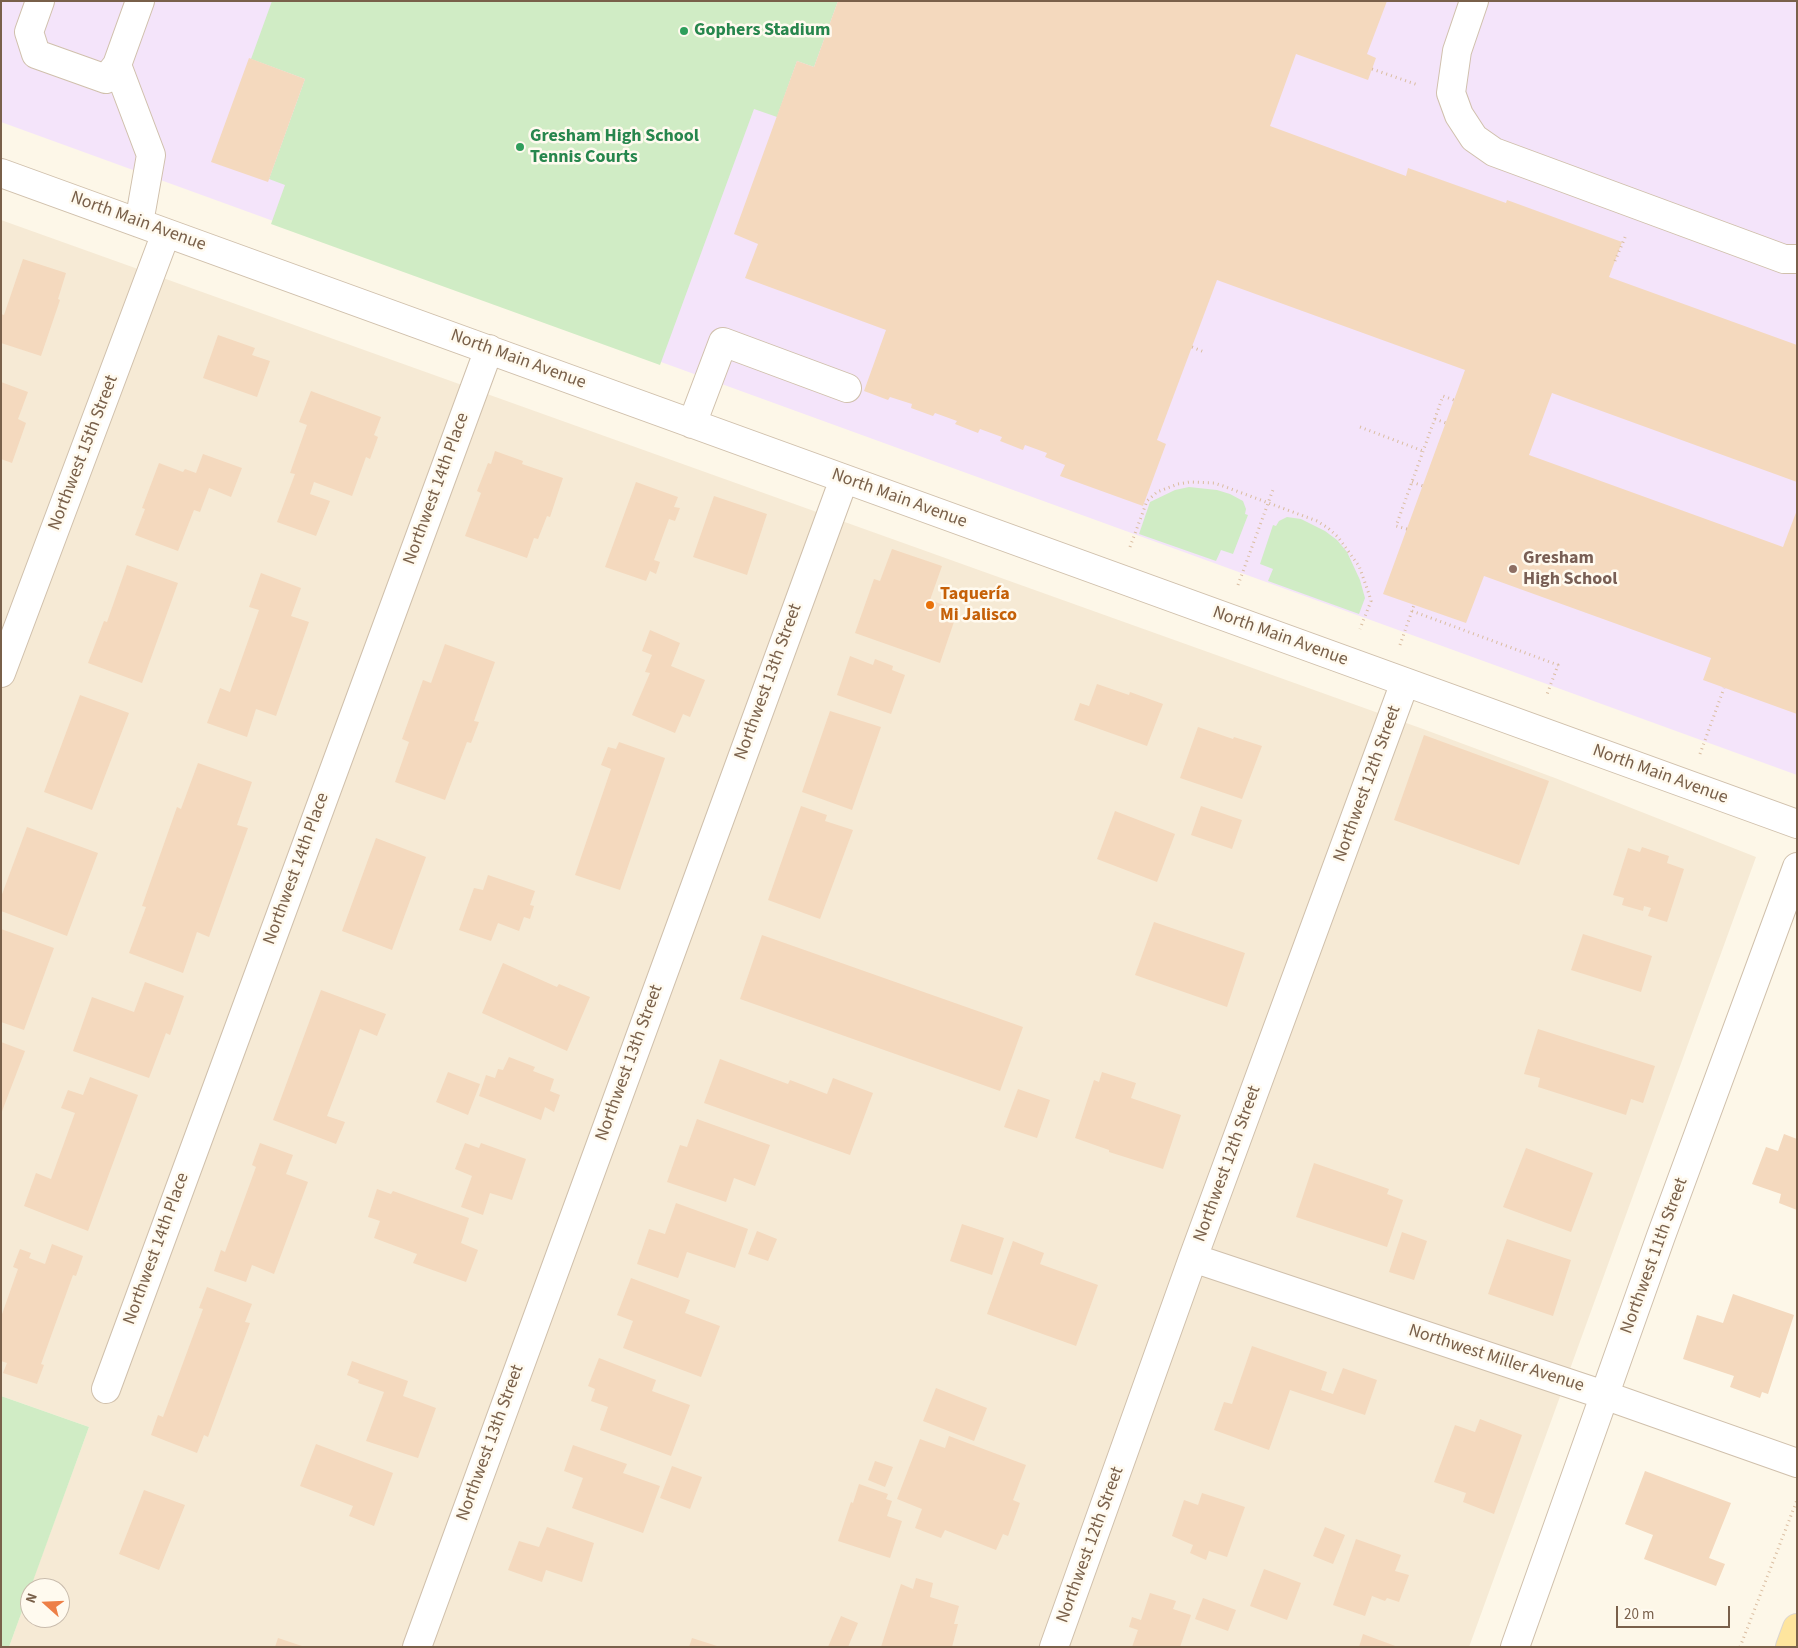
<!DOCTYPE html>
<html>
<head>
<meta charset="utf-8">
<style>
	body { margin:0 }
	#map { position:relative; width:1798px; height:1648px; overflow:hidden; background:#fdf7e8; font-family:"Source Sans 3",sans-serif }
	canvas { display:block }
	.frame { position:absolute; inset:0; border:2px solid #79604a; pointer-events:none }
	.north { position:absolute; left:20px; top:1578px; width:50px; height:50px; box-sizing:border-box; background:#fffaef; border:1px solid #c9bcad; border-radius:50%; rotate:290deg; font-size:14px; font-weight:700; line-height:20px; text-align:center; color:#79604a }
	.north::after { content:''; display:block; margin:auto; width:18px; height:22px; background:#ed7f47; clip-path:polygon(50% 0,100% 100%,50% 72%,0 100%) }
	.scale { position:absolute; left:1616px; top:1606px; width:114px; height:22px; box-sizing:border-box; border:2px solid #79604a; border-top:0; padding-left:6px; font-size:15px; line-height:18px; white-space:nowrap; color:#79604a; -webkit-text-stroke:4px #fffaef; paint-order:stroke }
</style>
</head>
<body>
<div id="map">
<canvas width="1798" height="1648"></canvas>
<div class="frame"></div>
<div class="north">N</div>
<div class="scale">20 m</div>
</div>
<script>
const context = document.querySelector('canvas').getContext('2d');
context.lineJoin = 'round';
function fill(path, color) { context.fillStyle = color; context.fill(path, 'evenodd'); }
const poly = rows => new Path2D(rows.map(r => 'M' + r).join(''));
function stroke(path, color, width, dash) { context.strokeStyle = color; context.lineWidth = width; context.lineCap = dash ? 'butt' : 'round'; context.setLineDash(dash || []); context.stroke(path); }
function drawText(font, color, halo, rows, align = 'center') {
  context.font = font + ' "Source Sans 3",sans-serif'; context.lineWidth = 5; context.setLineDash([]); context.textBaseline = 'middle'; context.strokeStyle = halo; context.fillStyle = color; for (const [text, x, y, turn = 0] of rows) {
    context.save(); context.translate(x, y); context.rotate((+turn || 0) * Math.PI / 180); context.textAlign = isNaN(turn) ? turn : align; if (halo) context.strokeText(text, 0, 0); context.fillText(text, 0, 0); context.restore();
  }
}
const residential = poly([
	[1,220,1423,729,1555,778,1756,857,1469,1647,9,1647,30,1589,30,1618,60,1618,60,1588,30,1588,89,1427,1,1396]
]);
const education = poly([
	[1,1,1797,1,1797,775,1,122]
]);
const green = poly([
	[272,1,838,1,814,67,797,61,777,117,754,109,660,365,271,224,285,185,269,179,305,79,251,59],
	[1189,487,1217,490,1230,494,1243,501,1246,509,1245,514,1248,515,1233,554,1221,550,1216,561,1139,534,1150,502,1175,490],
	[1287,517,1301,519,1325,531,1337,540,1347,552,1360,580,1365,598,1359,614,1268,581,1273,569,1260,564,1273,525,1276,526,1279,521],
	[1,1396,89,1427,9,1647,1,1647]
]);
const building = poly([
	[838,1,1387,1,1367,54,1376,58,1368,80,1296,54,1270,126,1406,176,1408,168,1506,203,1507,200,1622,242,1609,277,1797,345,1797,482,1552,393,1529,455,1783,547,1797,510,1797,714,1703,680,1711,658,1484,576,1466,623,1383,594,1465,370,1217,280,1157,440,1166,444,1143,506,1060,476,1065,465,1045,457,1047,453,1025,445,1023,450,1000,441,1002,437,980,429,978,433,955,424,957,421,935,413,933,416,911,408,912,404,890,397,888,400,864,391,886,330,745,278,758,244,734,234,797,61,814,67],
	[249,58,305,79,268,182,211,162],
	[23,259,66,273,58,299,60,300,41,356,1,343,1,314,4,315],
	[218,335,255,348,252,355,270,361,257,397,203,378],
	[1,382,28,392,18,419,26,423,12,463,1,459],
	[311,391,381,417,374,435,378,437,370,459,366,457,352,496,314,482,310,494,330,501,316,536,277,522,295,474,290,473,307,425,299,422],
	[495,451,523,461,522,464,563,478,550,517,547,516,538,539,534,538,527,558,465,536,481,493,477,491,488,463,491,464],
	[203,454,242,468,231,497,209,488,200,512,194,510,178,551,135,535,145,509,142,508,159,463,183,472,185,469,196,473],
	[636,482,678,497,674,507,680,508,675,521,669,519,654,560,660,562,656,574,650,571,646,581,605,567],
	[714,496,767,514,747,575,693,557],
	[892,549,942,566,930,600,958,610,940,663,855,633,874,579,880,581],
	[127,565,178,583,142,683,88,663,104,621,107,622],
	[261,573,301,588,291,616,309,622,276,716,256,709,247,737,207,723,220,688,230,692,259,610,249,607],
	[650,630,680,643,671,666,705,680,690,717,683,714,675,733,632,715,650,673,645,672,652,655,642,651],
	[445,644,495,662,474,721,479,722,471,743,467,742,445,800,395,782,409,742,402,739,423,680,431,683],
	[850,656,873,665,875,659,893,666,892,670,905,675,891,714,837,695],
	[1097,684,1129,695,1130,692,1163,704,1147,746,1074,720,1080,703,1089,706],
	[80,695,129,713,92,810,44,792],
	[830,711,881,727,852,810,802,792],
	[1198,727,1233,739,1234,737,1262,746,1242,799,1180,778],
	[1424,735,1549,781,1519,865,1394,820],
	[619,742,665,758,620,890,575,875,611,769,601,765,608,747,616,749],
	[198,763,252,782,237,825,248,828,209,937,197,932,183,973,129,953,146,907,142,906,177,807,181,809],
	[801,806,827,815,825,821,853,830,820,919,768,900],
	[1201,806,1242,820,1232,849,1191,835],
	[1115,811,1175,834,1157,882,1097,859],
	[27,827,98,853,67,936,1,911,1,897],
	[376,838,426,857,392,950,342,931],
	[1642,847,1669,856,1667,863,1684,869,1667,922,1648,916,1651,908,1644,906,1643,911,1622,905,1624,898,1613,895,1628,848,1640,852],
	[488,875,535,891,530,905,534,906,530,919,524,917,519,931,498,923,491,941,459,930,474,888,483,890],
	[1154,922,1245,953,1227,1007,1135,975],
	[1,929,54,948,24,1030,1,1022],
	[1583,934,1652,956,1641,992,1571,970],
	[762,935,1023,1027,1000,1091,740,999],
	[503,963,557,987,559,984,590,997,567,1051,482,1013],
	[145,982,184,996,170,1035,166,1033,149,1078,73,1051,92,997,134,1012],
	[321,990,386,1014,377,1036,360,1029,347,1064,327,1116,345,1122,336,1144,273,1120],
	[1538,1029,1655,1066,1643,1103,1631,1099,1626,1115,1538,1087,1540,1078,1524,1074],
	[1,1042,25,1051,1,1114],
	[509,1057,535,1067,533,1071,554,1079,550,1091,560,1095,554,1112,545,1107,541,1120,479,1096,486,1075,495,1078,498,1069,503,1070],
	[720,1059,788,1084,790,1080,827,1094,833,1078,873,1093,850,1155,704,1103],
	[448,1072,480,1084,468,1115,436,1102],
	[1102,1072,1136,1083,1131,1098,1181,1115,1163,1169,1109,1152,1109,1150,1075,1138,1094,1080,1099,1082],
	[90,1077,138,1095,88,1231,24,1206,36,1173,51,1179,75,1113,61,1108,68,1090,83,1095],
	[1018,1089,1050,1100,1037,1138,1004,1127],
	[697,1119,770,1145,755,1186,734,1178,726,1202,667,1182,680,1145,687,1147],
	[1784,1134,1797,1139,1797,1210,1779,1203,1781,1194,1752,1184,1766,1147,1778,1151],
	[260,1143,293,1155,286,1174,308,1182,274,1274,252,1265,246,1282,214,1271,221,1250,225,1252,256,1167,252,1165],
	[465,1143,479,1148,481,1143,526,1159,512,1200,490,1193,483,1215,461,1207,472,1176,455,1169],
	[1526,1148,1593,1173,1571,1232,1503,1207],
	[1314,1163,1389,1189,1387,1194,1403,1200,1387,1247,1296,1217],
	[377,1189,391,1194,393,1191,469,1218,461,1243,478,1250,466,1282,413,1263,417,1254,374,1238,380,1221,368,1217],
	[676,1203,748,1229,735,1268,687,1252,678,1278,637,1264,649,1229,665,1234],
	[962,1224,1004,1238,992,1275,950,1261],
	[757,1231,777,1239,768,1261,748,1254],
	[1402,1232,1427,1241,1414,1280,1389,1272],
	[1507,1239,1571,1260,1553,1316,1488,1294],
	[1013,1241,1044,1253,1040,1264,1098,1285,1076,1346,987,1314],
	[52,1244,83,1256,76,1276,73,1275,41,1364,44,1365,37,1384,3,1373,7,1363,1,1361,1,1317,18,1269,13,1267,20,1249,31,1253,29,1258,45,1264],
	[631,1278,690,1300,685,1313,720,1326,701,1377,623,1348,633,1321,617,1315],
	[207,1287,252,1304,245,1322,250,1323,208,1437,204,1435,197,1453,151,1435,158,1415,163,1417,203,1309,199,1308],
	[1733,1294,1794,1315,1768,1394,1762,1392,1760,1398,1730,1387,1734,1376,1683,1359,1697,1315,1723,1323],
	[1252,1346,1327,1372,1321,1390,1333,1394,1343,1368,1377,1380,1365,1415,1290,1390,1269,1450,1214,1430,1224,1402,1232,1404],
	[599,1358,656,1380,652,1391,690,1405,671,1456,600,1430,608,1407,591,1401,595,1389,588,1386],
	[352,1361,408,1381,403,1396,436,1408,418,1458,366,1441,384,1392,358,1383,359,1380,347,1375],
	[936,1388,987,1408,974,1441,923,1421],
	[1480,1419,1522,1435,1494,1514,1463,1502,1466,1493,1434,1482,1455,1425,1475,1432],
	[949,1436,1026,1465,1013,1500,1020,1503,1008,1536,1003,1534,996,1550,945,1530,941,1538,915,1528,922,1509,897,1499,920,1439,945,1448],
	[316,1444,393,1473,374,1526,349,1516,353,1506,300,1486],
	[573,1445,627,1464,623,1473,660,1486,643,1533,572,1508,583,1478,564,1471],
	[875,1461,893,1467,885,1487,868,1480],
	[672,1466,702,1477,690,1509,660,1498],
	[1645,1471,1731,1503,1709,1558,1725,1564,1716,1586,1644,1559,1653,1535,1625,1524],
	[859,1484,888,1494,886,1499,892,1501,887,1516,902,1521,890,1558,838,1541,851,1502,853,1503],
	[144,1490,185,1505,159,1570,119,1554],
	[1202,1493,1245,1507,1227,1557,1209,1551,1206,1560,1190,1553,1193,1545,1172,1536,1184,1500,1198,1505],
	[547,1527,594,1543,582,1582,546,1570,542,1582,508,1570,519,1541,539,1547],
	[1325,1527,1345,1535,1333,1564,1313,1556],
	[1356,1539,1401,1555,1395,1571,1409,1575,1399,1602,1387,1598,1385,1601,1372,1596,1365,1616,1333,1605],
	[1264,1569,1301,1583,1287,1620,1250,1606],
	[916,1578,933,1583,930,1597,959,1606,954,1624,958,1624,952,1647,881,1647,901,1584,913,1589],
	[1150,1593,1176,1601,1173,1609,1191,1615,1180,1647,1132,1647,1138,1630,1129,1627,1132,1617,1141,1620],
	[1203,1598,1236,1610,1228,1631,1195,1619],
	[841,1616,858,1623,848,1647,828,1647],
	[1363,1634,1398,1647,1359,1647],
	[278,1638,302,1646,302,1647,275,1647],
	[692,1638,717,1646,717,1647,689,1647]
]);
const path = poly([
	[1372,69,1418,85],
	[1615,261,1626,235],
	[1192,347,1204,352],
	[1435,419,1446,423],
	[1360,427,1423,451],
	[1412,482,1423,486],
	[1407,529,1396,526,1443,396,1454,400],
	[1130,547,1147,501,1157,492,1178,484,1190,482,1214,483,1223,486,1317,521,1328,528,1338,537,1359,566,1369,594,1371,601,1360,629],
	[1238,585,1274,487],
	[1412,611,1558,665,1546,697],
	[1400,645,1414,605],
	[1700,754,1724,688],
	[1740,1647,1797,1500]
]);
const minor = poly([
	[40,1,29,32,36,54,106,79,117,65,140,1],
	[1474,1,1457,51,1451,93,1459,115,1474,138,1494,152,1784,259,1797,259],
	[117,65,151,155,139,223],
	[1,173,1797,824],
	[692,424,723,342,847,388],
	[1,673,166,233],
	[1193,1258,1604,1395,1797,1463],
	[106,1389,489,349],
	[417,1647,844,479],
	[1054,1647,1193,1258,1405,682],
	[1515,1647,1661,1236,1797,867]
]);
const major = poly([
	[1790,1647,1797,1628]
]);
const markers = [
	[684,31,5,"#2e9e5b"],
	[520,147,5,"#2e9e5b"],
	[1513,569,5,"#8d6e63"],
	[930,605,5,"#e8710a"]
];
const leisureNames = [
	["Gophers Stadium",694,31],
	["Gresham High School",530,137],
	["Tennis Courts",530,158]
];
const streetNames = [
	["North Main Avenue",138,222,20],
	["North Main Avenue",518,360,20],
	["Northwest 15th Street",84,453,-69],
	["Northwest 14th Place",437,489,-70],
	["North Main Avenue",899,499,20],
	["North Main Avenue",1280,637,20],
	["Northwest 13th Street",769,682,-70],
	["North Main Avenue",1660,775,20],
	["Northwest 12th Street",1368,784,-70],
	["Northwest 14th Place",297,869,-70],
	["Northwest 13th Street",630,1063,-70],
	["Northwest 12th Street",1228,1164,-70],
	["Northwest 14th Place",157,1249,-70],
	["Northwest 11th Street",1655,1256,-70],
	["Northwest Miller Avenue",1496,1359,18],
	["Northwest 13th Street",491,1443,-70],
	["Northwest 12th Street",1091,1545,-70]
];
const educationNames = [
	["Gresham",1523,559],
	["High School",1523,580]
];
const foodNames = [
	["Taquería",940,595],
	["Mi Jalisco",940,616]
];
fill(residential, '#f6ead5');
fill(education, '#f4e4fa');
fill(green, '#d0ecc5');
fill(building, '#f4d9be');
stroke(minor, '#d0c0ac', 30);
stroke(major, '#dcd6d0', 30);
stroke(path, '#dabda0', 3, [1, 4]);
stroke(minor, '#fff', 28);
stroke(major, '#fee59e', 28);
for (const [x, y, r, color] of markers) { const dot = new Path2D(); dot.arc(x, y, r, 0, 2 * Math.PI); context.fillStyle = color; context.fill(dot); stroke(dot, '#fffaef', 2); }
drawText('bold 18px', '#27864d', '#fffaef', leisureNames, 'left');
drawText('18px', '#79604a', '#fffaef', streetNames);
drawText('bold 18px', '#785e54', '#fffaef', educationNames, 'left');
drawText('bold 18px', '#c56008', '#fffaef', foodNames, 'left');
</script>
</body>
</html>
